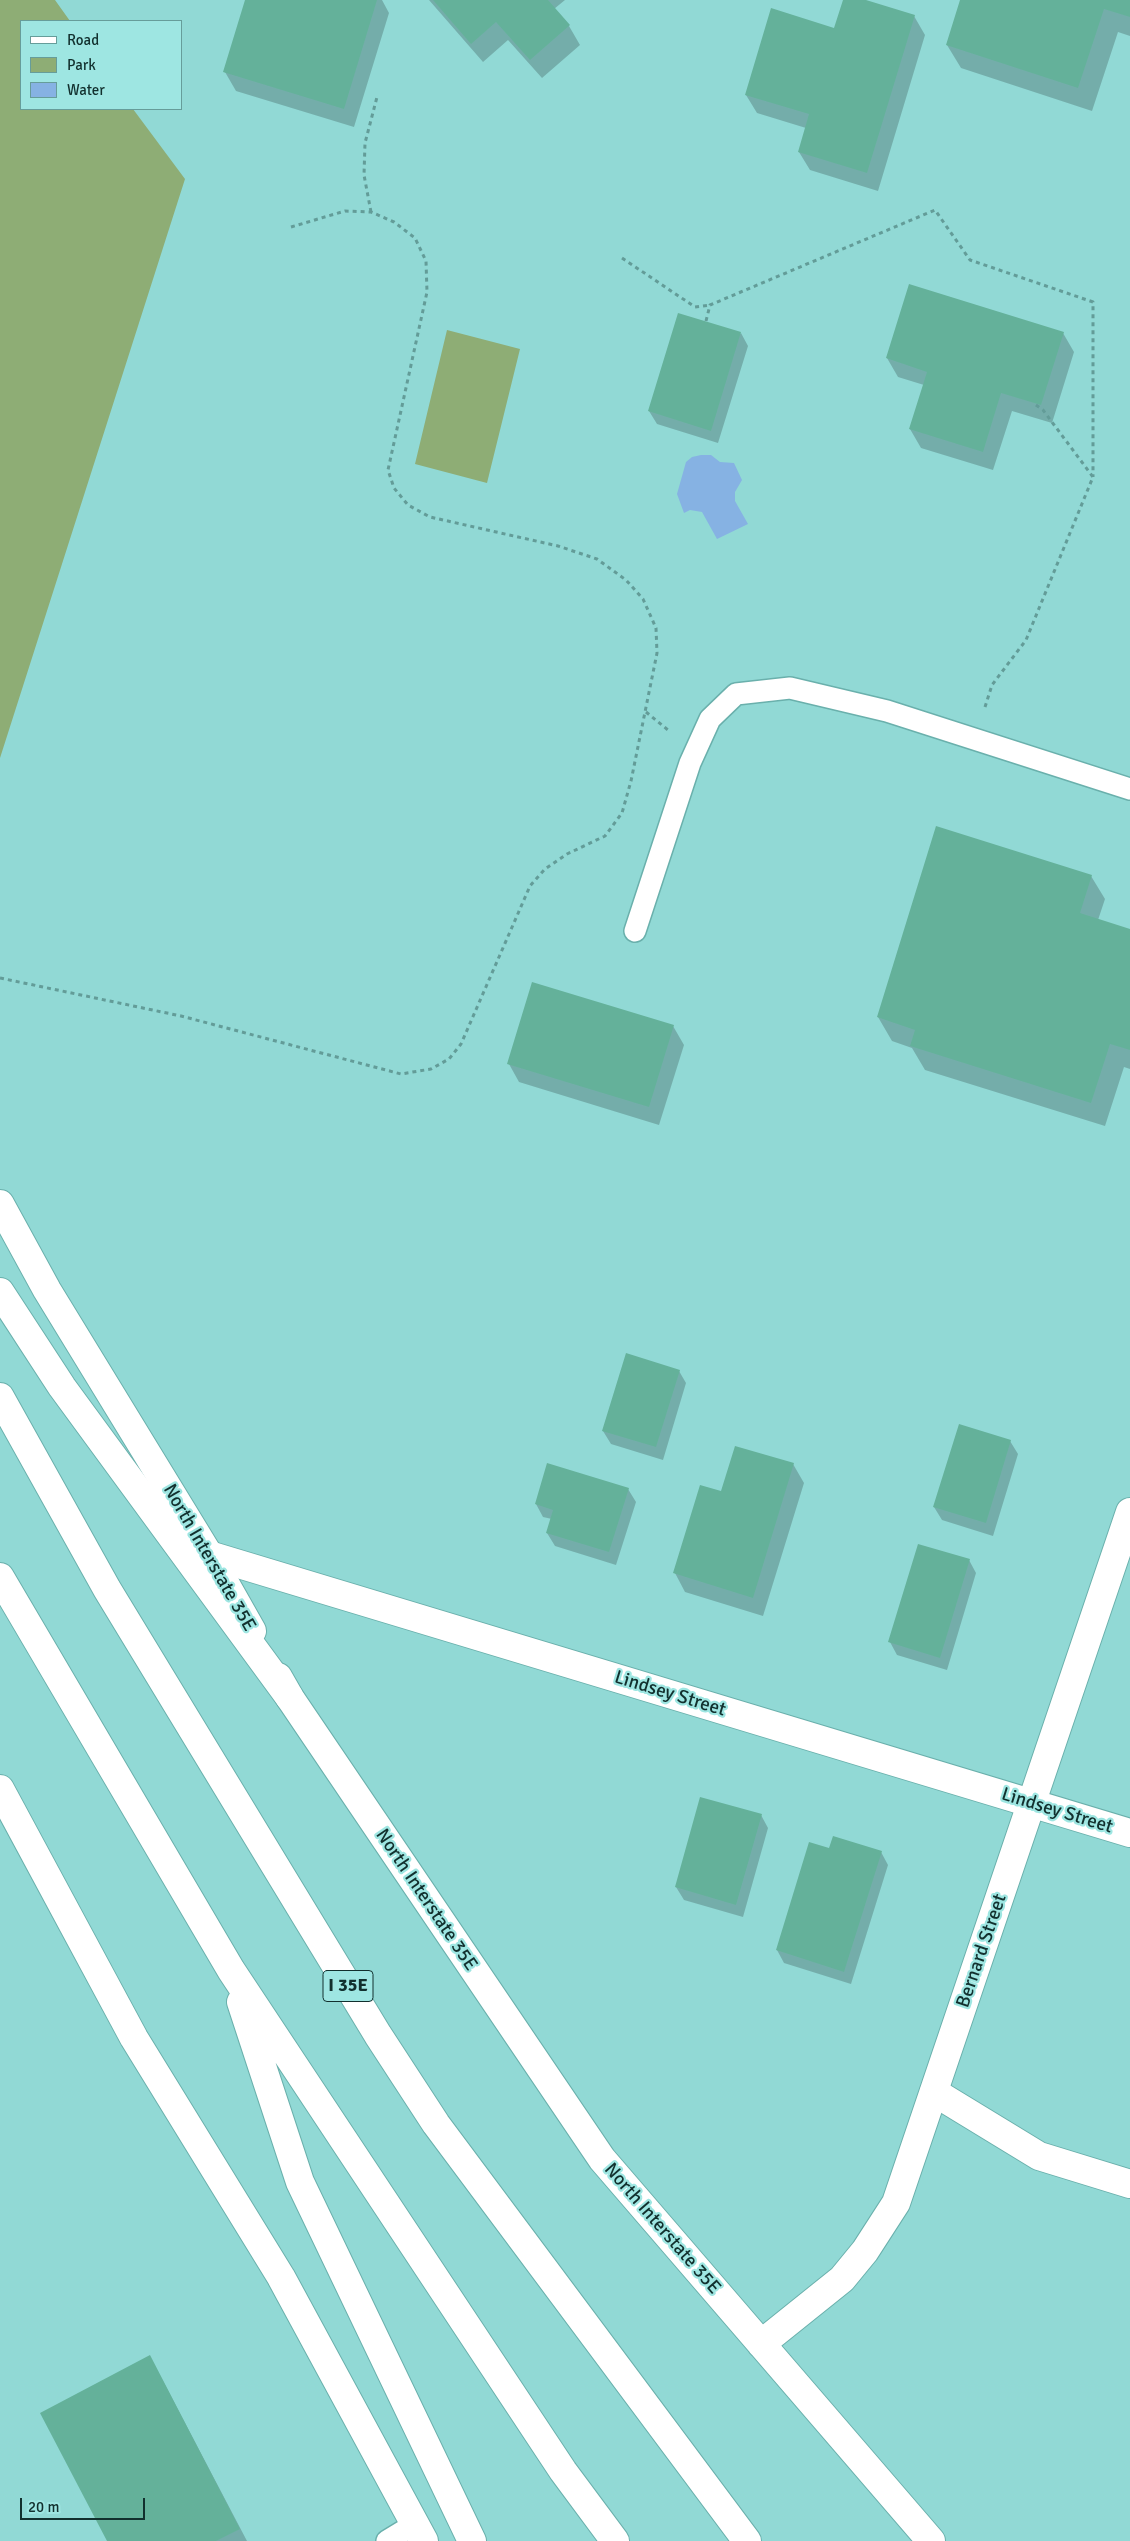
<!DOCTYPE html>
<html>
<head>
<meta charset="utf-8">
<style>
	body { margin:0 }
	#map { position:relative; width:1130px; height:2541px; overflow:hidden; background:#91d9d5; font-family:Signika,sans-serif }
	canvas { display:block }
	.legend { position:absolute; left:20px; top:20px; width:162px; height:90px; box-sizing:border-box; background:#9ee6e2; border:1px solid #669d9a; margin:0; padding:6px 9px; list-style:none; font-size:15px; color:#12302e }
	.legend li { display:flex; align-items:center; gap:10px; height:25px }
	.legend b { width:25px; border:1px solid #669d9a }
	.scale { position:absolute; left:20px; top:2498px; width:125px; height:22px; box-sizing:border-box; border:2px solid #12302e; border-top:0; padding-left:6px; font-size:15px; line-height:18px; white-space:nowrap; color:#12302e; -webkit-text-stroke:4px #9ee6e2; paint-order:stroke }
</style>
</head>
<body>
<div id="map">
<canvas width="1130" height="2541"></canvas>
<ul class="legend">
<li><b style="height:6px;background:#fff"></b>Road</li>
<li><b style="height:14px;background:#8ead75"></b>Park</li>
<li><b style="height:14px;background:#86b2e3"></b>Water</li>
</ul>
<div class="scale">20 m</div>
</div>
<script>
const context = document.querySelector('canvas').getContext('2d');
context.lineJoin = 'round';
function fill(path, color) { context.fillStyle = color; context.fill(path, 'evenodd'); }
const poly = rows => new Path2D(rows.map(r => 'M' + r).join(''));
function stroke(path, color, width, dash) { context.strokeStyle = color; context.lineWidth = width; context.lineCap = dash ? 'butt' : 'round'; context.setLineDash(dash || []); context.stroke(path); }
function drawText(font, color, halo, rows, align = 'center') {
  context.font = font + ' Signika,sans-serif'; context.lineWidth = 4.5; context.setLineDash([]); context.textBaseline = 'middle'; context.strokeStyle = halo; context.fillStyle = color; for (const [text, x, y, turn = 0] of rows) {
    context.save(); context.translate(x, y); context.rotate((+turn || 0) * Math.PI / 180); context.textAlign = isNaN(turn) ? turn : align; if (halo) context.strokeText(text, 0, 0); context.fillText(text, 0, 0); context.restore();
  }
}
const green = poly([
	[0,0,55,0,70,21,21,21,21,109,133,109,185,179,0,758],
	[447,330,520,349,487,483,415,464]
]);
const water = poly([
	[701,455,711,455,720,462,734,463,742,480,735,492,735,501,748,524,717,539,702,512,690,510,684,513,677,494,686,462,692,457]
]);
const shadow = poly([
	[247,0,382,0,389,13,354,127,236,91,225,72],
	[429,0,565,0,554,9,569,26,580,45,542,78,508,40,483,62],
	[844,0,861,0,914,16,925,35,878,191,810,170,799,152,806,128,757,113,746,95,835,29],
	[962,0,1130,0,1130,36,1118,32,1092,111,961,68,947,45],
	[741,333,748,346,718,443,657,424,649,411],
	[1063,333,1074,352,1052,423,1012,411,993,470,921,448,910,429,924,385,898,377,887,358],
	[1091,876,1105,899,1098,920,1130,930,1130,1069,1124,1067,1105,1126,925,1070,912,1048,892,1041,878,1017],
	[673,1026,684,1045,659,1125,519,1082,509,1064],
	[679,1371,686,1383,663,1460,611,1444,603,1431],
	[1010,1441,1018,1454,993,1536,942,1520,934,1507],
	[793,1464,804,1483,763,1616,685,1592,675,1573,722,1493],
	[628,1489,636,1502,616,1565,555,1546,547,1533,552,1519,543,1517,536,1504],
	[969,1560,976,1573,947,1670,897,1655,890,1642],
	[761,1815,768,1828,743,1917,684,1900,676,1887],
	[830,1850,881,1852,888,1865,851,1984,784,1963,777,1950],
	[150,2357,163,2381,247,2541,108,2541]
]);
const building = poly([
	[245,0,377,0,344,109,223,72],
	[433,0,548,0,570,25,530,60,496,22,471,44],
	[843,0,866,0,915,15,867,173,798,152,809,114,745,95,771,8,834,28],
	[960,0,1130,0,1130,17,1104,9,1078,88,946,45],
	[909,284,1064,332,1041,405,1001,393,983,452,909,429,927,372,886,358],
	[678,313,741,332,711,431,648,411],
	[936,826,1092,875,1080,913,1130,929,1130,1050,1110,1044,1091,1103,910,1046,915,1030,877,1017],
	[532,982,674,1025,649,1107,507,1064],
	[626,1353,680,1370,656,1447,602,1431],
	[959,1424,1011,1440,986,1523,933,1507],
	[735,1446,794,1463,753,1598,673,1573,700,1485,721,1491],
	[547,1463,629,1488,609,1552,546,1533,553,1510,535,1504],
	[918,1544,970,1559,940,1658,888,1642],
	[700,1797,762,1814,736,1905,675,1887],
	[833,1836,882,1851,844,1972,776,1950,809,1842,829,1848],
	[150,2355,240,2529,216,2541,107,2541,40,2413]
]);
const path = poly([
	[371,212,364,175,365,143,377,97],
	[622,258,695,307,710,305],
	[706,321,710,305,935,210,970,260,1093,302,1093,477],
	[985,707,992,685,1026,640,1093,477,1043,410,1033,403],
	[646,712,668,730],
	[0,978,181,1016,401,1074,431,1069,449,1059,461,1044,530,886,545,869,567,854,605,836,622,813,631,781,657,653,656,628,643,599,626,580,597,559,558,546,430,517,408,505,394,488,388,470,427,292,426,261,415,238,394,222,371,212,345,211,291,227]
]);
const lane = poly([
	[635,931,690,763,710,719,736,694,790,688,887,711,1130,789],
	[387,2541,415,2524]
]);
const street = poly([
	[209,1555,1130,1833],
	[934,2092,1039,2156,1130,2184]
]);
const secondary = poly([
	[0,1204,47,1290,209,1555,252,1631],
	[278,1677,290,1698,602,2159,931,2541],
	[0,1789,134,2038,281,2277,424,2541],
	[761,2344,842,2279,865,2251,896,2203,1130,1512]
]);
const highway = poly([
	[0,1292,62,1387,290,1698],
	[0,1397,107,1589,378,2035,436,2124,747,2541],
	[0,1577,231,1970,563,2471,615,2541],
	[241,2002,300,2182,472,2541]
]);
const shields = [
	[348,1986,50]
];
const shieldNames = [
	["I 35E",348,1986]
];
const streetNames = [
	["North Interstate 35E",209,1558,60],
	["Lindsey Street",670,1694,17],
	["Lindsey Street",1057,1811,17],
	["North Interstate 35E",426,1900,56],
	["Bernard Street",982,1951,-71],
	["North Interstate 35E",662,2229,49]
];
fill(green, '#8ead75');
fill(water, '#86b2e3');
fill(shadow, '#0003');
fill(building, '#64b19a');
stroke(lane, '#6ab0ac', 24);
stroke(street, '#6ab0ac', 30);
stroke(secondary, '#6ab0ac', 30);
stroke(highway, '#6ab0ac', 30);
stroke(path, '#639c98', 3, [4, 4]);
stroke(lane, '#fff', 21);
stroke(street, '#fff', 28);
stroke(secondary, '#fff', 28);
stroke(highway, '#fff', 28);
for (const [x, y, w] of shields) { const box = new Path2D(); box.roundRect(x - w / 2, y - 15.5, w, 31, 4); context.fillStyle = '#9ee6e2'; context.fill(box); stroke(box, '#12302e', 1); }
drawText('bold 18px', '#12302e', null, shieldNames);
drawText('19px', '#12302e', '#9ee6e2', streetNames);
</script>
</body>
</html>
